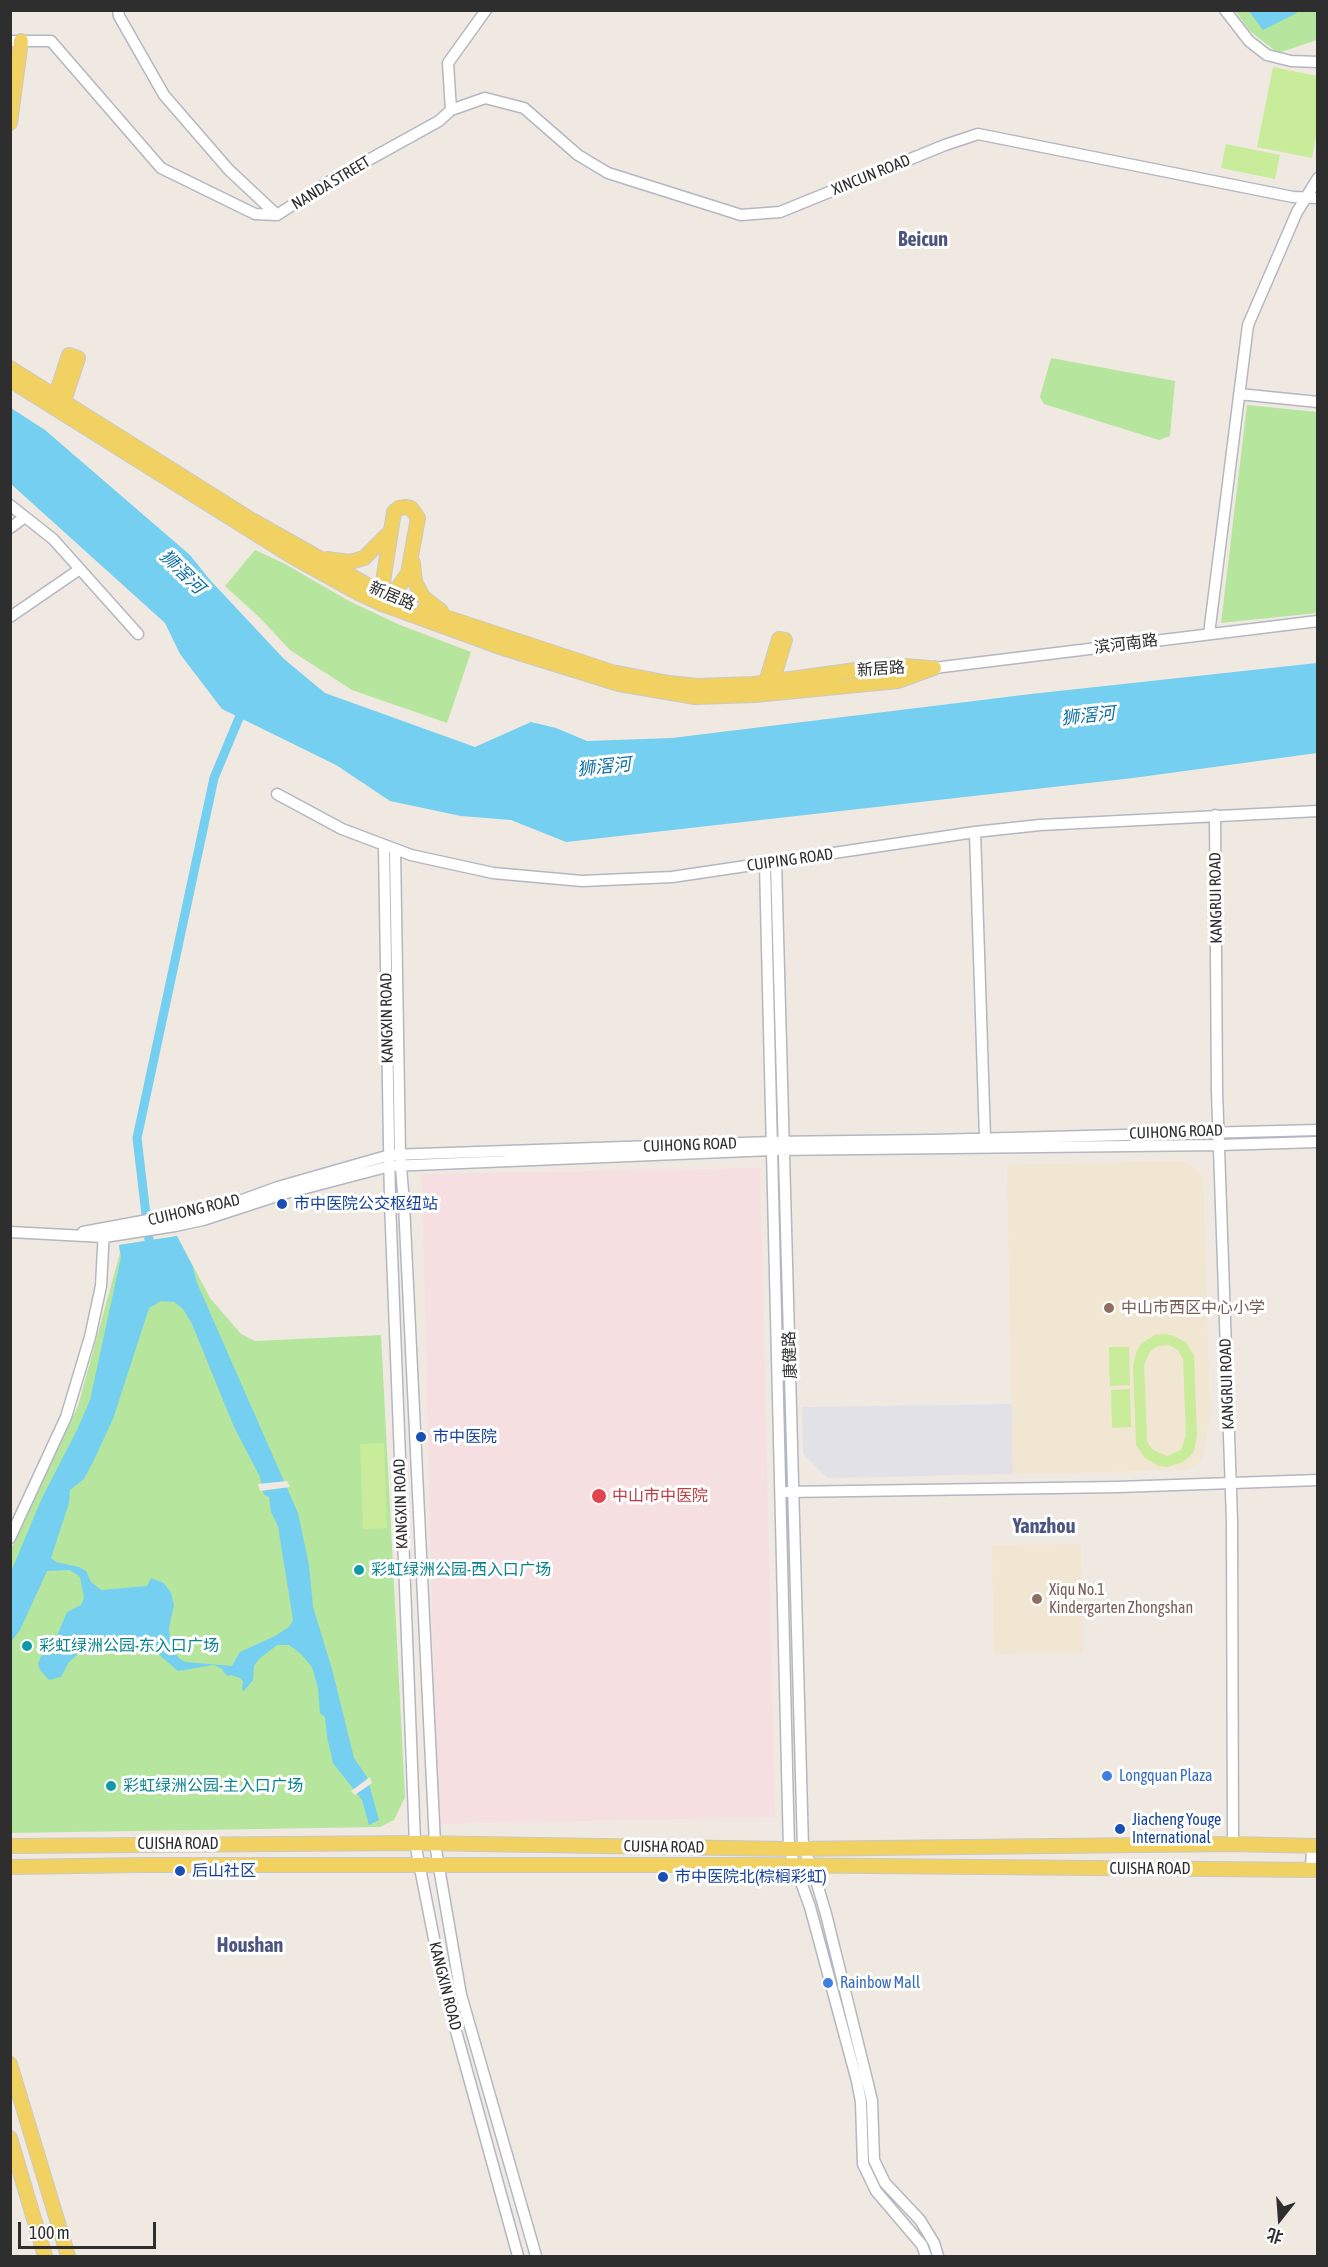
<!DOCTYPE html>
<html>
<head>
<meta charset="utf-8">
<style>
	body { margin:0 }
	#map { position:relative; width:1328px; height:2267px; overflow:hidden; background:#efe9e1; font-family:"Asap Condensed","Noto Sans SC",sans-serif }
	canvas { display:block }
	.frame { position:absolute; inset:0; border:12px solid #2e2e2e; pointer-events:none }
	.north { position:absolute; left:1250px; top:2189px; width:60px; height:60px; -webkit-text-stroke:4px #fff; paint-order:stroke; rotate:197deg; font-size:16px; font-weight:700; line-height:24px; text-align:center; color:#2e2e2e }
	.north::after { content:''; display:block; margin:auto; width:21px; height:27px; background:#2e2e2e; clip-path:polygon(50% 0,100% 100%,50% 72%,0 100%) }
	.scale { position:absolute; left:18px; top:2222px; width:138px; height:27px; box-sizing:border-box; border:3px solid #2e2e2e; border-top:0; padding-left:8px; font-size:18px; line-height:21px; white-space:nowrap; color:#2e2e2e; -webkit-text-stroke:4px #fff; paint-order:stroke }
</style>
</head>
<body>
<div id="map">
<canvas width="1328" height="2267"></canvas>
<div class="frame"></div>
<div class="north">北</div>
<div class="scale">100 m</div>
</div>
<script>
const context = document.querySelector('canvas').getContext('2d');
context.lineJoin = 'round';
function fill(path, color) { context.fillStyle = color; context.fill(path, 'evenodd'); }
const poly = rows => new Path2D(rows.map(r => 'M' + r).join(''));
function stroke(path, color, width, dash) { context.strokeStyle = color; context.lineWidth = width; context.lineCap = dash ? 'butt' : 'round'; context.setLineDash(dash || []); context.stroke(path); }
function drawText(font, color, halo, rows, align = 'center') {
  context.font = font + ' "Asap Condensed","Noto Sans SC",sans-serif'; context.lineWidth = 6; context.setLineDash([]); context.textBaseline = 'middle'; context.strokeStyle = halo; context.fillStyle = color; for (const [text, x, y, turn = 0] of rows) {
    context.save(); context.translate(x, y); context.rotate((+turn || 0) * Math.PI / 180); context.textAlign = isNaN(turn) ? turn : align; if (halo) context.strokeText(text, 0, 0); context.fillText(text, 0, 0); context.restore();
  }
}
const industrial = poly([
	[1012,1404,1013,1474,828,1478,803,1454,802,1407]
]);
const education = poly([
	[1180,1161,1186,1161,1203,1177,1210,1412,1204,1453,1200,1462,1193,1467,1184,1470,1013,1474,1007,1165],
	[1081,1544,1083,1653,994,1654,992,1545]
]);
const medical = poly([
	[760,1168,775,1817,437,1824,422,1174]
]);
const green = poly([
	[1235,11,1317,11,1317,40,1278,53,1250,31],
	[1051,358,1175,381,1170,436,1159,440,1044,404,1040,397],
	[1247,405,1317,412,1317,613,1221,623],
	[255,550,285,564,349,601,400,625,471,652,447,723,352,690,290,650,260,618,225,586],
	[177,1236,210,1298,241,1334,255,1341,381,1335,405,1797,394,1820,380,1827,11,1833,11,1549,78,1406,120,1253,119,1245]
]);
const pitch = poly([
	[1273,67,1317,76,1317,130,1312,158,1257,147],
	[1226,144,1280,155,1275,179,1221,168],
	[1163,1334,1171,1335,1186,1342,1194,1356,1197,1436,1194,1451,1189,1457,1183,1462,1167,1467,1159,1466,1145,1458,1136,1445,1133,1365,1137,1350,1142,1343,1155,1335],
	[1169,1345,1178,1350,1183,1359,1186,1435,1181,1450,1167,1456,1153,1450,1147,1442,1144,1365,1150,1351,1158,1346],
	[1109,1347,1129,1347,1130,1385,1110,1386],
	[1130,1389,1131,1427,1112,1428,1111,1390],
	[384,1443,387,1528,363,1529,360,1444]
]);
const water = poly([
	[1249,11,1299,11,1295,14,1263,30],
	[11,408,45,430,190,555,210,580,284,659,325,693,475,747,531,722,556,728,587,741,672,738,1031,694,1317,663,1317,753,1133,778,566,842,511,820,461,816,390,801,336,765,222,709,180,654,165,623,11,484],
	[177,1236,193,1267,197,1283,298,1513,309,1565,313,1607,332,1669,354,1758,367,1777,379,1820,369,1825,362,1800,333,1763,327,1737,325,1717,320,1713,318,1688,312,1667,300,1653,289,1645,277,1645,259,1659,254,1666,253,1680,244,1691,242,1690,243,1681,240,1678,231,1675,227,1676,222,1669,214,1665,178,1671,156,1652,136,1644,135,1636,132,1636,133,1641,118,1642,118,1645,132,1645,127,1653,120,1651,116,1646,91,1649,77,1655,69,1662,61,1677,49,1680,40,1670,38,1664,41,1656,53,1645,67,1612,81,1605,84,1598,80,1577,70,1570,47,1571,20,1630,11,1642,10,1574,42,1498,77,1430,90,1400,121,1257,119,1245],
	[161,1301,174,1302,183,1309,192,1324,234,1427,260,1477,264,1495,269,1497,271,1512,278,1526,293,1620,289,1627,275,1636,240,1652,232,1666,185,1662,179,1658,174,1651,170,1640,169,1628,174,1605,171,1593,164,1583,151,1578,147,1586,101,1590,91,1582,86,1571,79,1567,56,1562,51,1558,69,1503,70,1490,84,1479,93,1462,113,1419,149,1308]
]);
const pier = poly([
	[287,1481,290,1487,260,1491,258,1484],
	[370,1777,372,1783,355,1795,351,1791]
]);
const canal = poly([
	[149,1240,137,1138,214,778,244,706]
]);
const minor = poly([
	[118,10,119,16,164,95,229,170,277,215],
	[1225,10,1249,41,1267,55,1291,61,1318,62],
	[10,41,51,41,161,168,255,214,277,215,325,184,439,121,451,110,448,63,486,10],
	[451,110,485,98,524,108,578,155,608,173,741,215,780,212,945,145,978,134,1293,197,1318,198],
	[1239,394,1318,402],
	[10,505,53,539,138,634],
	[10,528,25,517],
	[10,617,80,569],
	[1209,634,1248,325,1297,212,1318,178],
	[934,668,1318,621],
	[277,794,342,829,411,855,493,873,582,881,672,877,975,832,1040,825,1318,811],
	[1215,815,1217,1091,1232,1521,1233,1844],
	[975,832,985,1138],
	[384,846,390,1202,415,1843,443,1984,518,2256],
	[395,850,400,1155,404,1204,435,1844,461,1995,536,2256],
	[776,862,803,1848,812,1867,826,1914,868,2084,872,2101,874,2160,885,2183,920,2220,934,2243,938,2256],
	[765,864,789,1849,810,1907,857,2081,861,2102,863,2164,876,2191,922,2245,926,2256],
	[242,1200,278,1187,390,1155,772,1142,932,1140,1318,1130],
	[10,1232,104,1237,175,1226,203,1220,283,1194,390,1166,772,1150,1219,1145,1318,1142],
	[83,1232,224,1206],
	[787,1492,1118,1487,1318,1480],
	[10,1538,66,1417,90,1337,101,1286,104,1230],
	[1311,1870,1312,1846]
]);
const major = poly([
	[10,123,21,41],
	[10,368,250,519,392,599],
	[10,380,293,557,358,593,382,604,500,647,619,684,695,697,755,695,898,681,934,668],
	[53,404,69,355,78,358,61,410],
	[406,507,411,508,418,518,408,573,391,598,382,604,384,575,394,512,399,508,406,507],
	[327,559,350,562,364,558,390,532],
	[413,563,415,582,423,597,441,611],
	[424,610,612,672,669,683,698,686,754,684,892,665,929,668],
	[764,689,779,639,785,640,770,689],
	[10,1846,415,1843,789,1849,1233,1844,1318,1846],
	[10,1867,144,1865,756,1865,1318,1870],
	[10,2064,68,2256],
	[10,2138,45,2256]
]);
const markers = [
	[282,1204,6,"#1a4fb4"],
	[1109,1308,6,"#8d6e63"],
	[421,1437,6,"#1a4fb4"],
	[599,1496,8,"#e0444e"],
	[359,1570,6,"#0f9aa8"],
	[1037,1599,6,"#8d6e63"],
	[27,1646,6,"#0f9aa8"],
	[1107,1776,6,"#3f7fe0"],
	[111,1786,6,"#0f9aa8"],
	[1120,1829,6,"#1a4fb4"],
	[180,1871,6,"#1a4fb4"],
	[663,1877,6,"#1a4fb4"],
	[828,1983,6,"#3f7fe0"]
];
const streetNames = [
	["XINCUN ROAD",871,175,-22],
	["NANDA STREET",331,183,-31],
	["新居路",392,596,23],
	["滨河南路",1126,644,-7],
	["新居路",881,669,-4],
	["CUIPING ROAD",790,860,-8],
	["KANGRUI ROAD",1216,898,-91],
	["KANGXIN ROAD",387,1018,-91],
	["CUIHONG ROAD",1176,1132,-2],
	["CUIHONG ROAD",690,1145,-2],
	["CUIHONG ROAD",194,1210,-13],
	["康健路",790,1355,-92],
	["KANGRUI ROAD",1227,1384,-92],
	["KANGXIN ROAD",401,1504,-92],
	["CUISHA ROAD",178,1844],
	["CUISHA ROAD",664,1847,1],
	["CUISHA ROAD",1150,1869],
	["KANGXIN ROAD",445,1986,76]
];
const transitNames = [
	["市中医院公交枢纽站",294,1204],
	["市中医院",433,1437],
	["Jiacheng Youge",1132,1820],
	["International",1132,1838],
	["后山社区",192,1871],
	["市中医院北(棕榈彩虹)",675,1877]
];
const educationNames = [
	["中山市西区中心小学",1121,1308],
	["Xiqu No.1",1049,1590],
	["Kindergarten Zhongshan",1049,1608]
];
const healthNames = [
	["中山市中医院",612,1496]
];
const cultureNames = [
	["彩虹绿洲公园-西入口广场",371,1570],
	["彩虹绿洲公园-东入口广场",39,1646],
	["彩虹绿洲公园-主入口广场",123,1786]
];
const shopNames = [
	["Longquan Plaza",1119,1776],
	["Rainbow Mall",840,1983]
];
const waterNames = [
	["狮滘河",182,572,44],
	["狮滘河",1088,716,-6],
	["狮滘河",604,767,-6]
];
const quarterNames = [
	["Beicun",923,240],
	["Yanzhou",1044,1527],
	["Houshan",250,1946]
];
fill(industrial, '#e3e1e8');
fill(education, '#f0e6d1');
fill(medical, '#f5dfe0');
fill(green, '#b6e59e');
fill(pitch, '#c9ec9a');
fill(water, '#75cff0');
fill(pier, '#efe9e1');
stroke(canal, '#75cff0', 9);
stroke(minor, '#b4b7c1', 13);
stroke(major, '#c9c9c9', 16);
stroke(minor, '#fff', 10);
stroke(major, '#f2d163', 14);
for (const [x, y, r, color] of markers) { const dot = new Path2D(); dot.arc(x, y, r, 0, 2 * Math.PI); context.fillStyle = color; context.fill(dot); stroke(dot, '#fff', 2); }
drawText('16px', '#2e2e2e', '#fff', streetNames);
drawText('16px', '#164399', '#fff', transitNames, 'left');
drawText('16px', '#785e54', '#fff', educationNames, 'left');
drawText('16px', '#be3a42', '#fff', healthNames, 'left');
drawText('16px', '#0d838f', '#fff', cultureNames, 'left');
drawText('16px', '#366cbe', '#fff', shopNames, 'left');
drawText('italic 18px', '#0d6fa3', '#fff', waterNames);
drawText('bold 20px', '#4d5680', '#fff', quarterNames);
</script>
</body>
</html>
